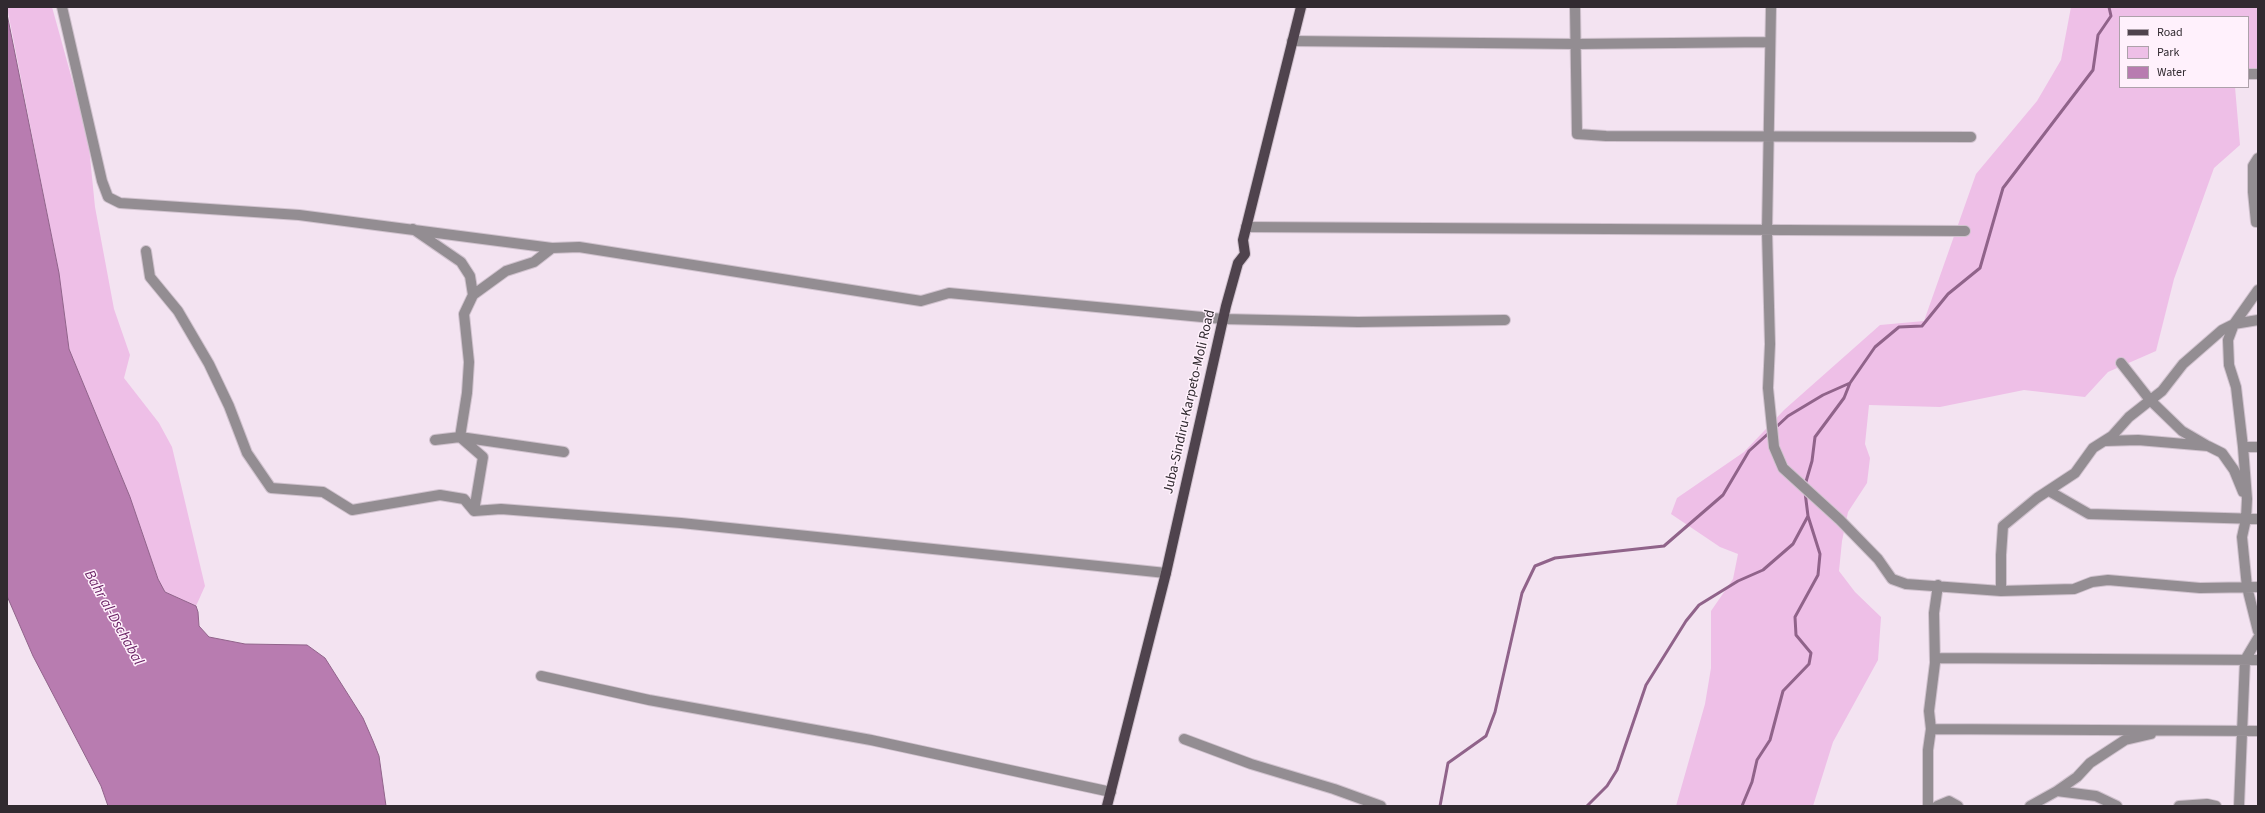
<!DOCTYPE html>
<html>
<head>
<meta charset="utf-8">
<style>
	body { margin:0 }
	#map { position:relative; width:2265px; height:813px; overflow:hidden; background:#f3e3f1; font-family:"Source Sans 3",sans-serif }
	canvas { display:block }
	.frame { position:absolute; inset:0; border:8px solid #312a30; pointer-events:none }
	.legend { position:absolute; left:2119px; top:16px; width:130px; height:72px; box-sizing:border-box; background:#fff1fc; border:1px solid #ada1aa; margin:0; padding:5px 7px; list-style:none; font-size:12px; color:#312a30 }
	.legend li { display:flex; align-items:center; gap:8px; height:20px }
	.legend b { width:20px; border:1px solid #ada1aa }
</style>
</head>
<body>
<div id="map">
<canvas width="2265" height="813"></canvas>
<div class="frame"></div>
<ul class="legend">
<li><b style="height:5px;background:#4f434d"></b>Road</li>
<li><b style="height:11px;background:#eebfe7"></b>Park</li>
<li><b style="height:11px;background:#b87cb0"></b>Water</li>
</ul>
</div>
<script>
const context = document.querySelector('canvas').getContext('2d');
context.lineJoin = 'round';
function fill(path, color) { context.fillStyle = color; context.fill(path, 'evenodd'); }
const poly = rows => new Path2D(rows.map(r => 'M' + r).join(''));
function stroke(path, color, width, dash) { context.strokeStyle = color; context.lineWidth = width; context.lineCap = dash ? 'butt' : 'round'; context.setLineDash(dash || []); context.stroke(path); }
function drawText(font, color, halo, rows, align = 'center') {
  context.font = font + ' "Source Sans 3",sans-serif'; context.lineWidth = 3; context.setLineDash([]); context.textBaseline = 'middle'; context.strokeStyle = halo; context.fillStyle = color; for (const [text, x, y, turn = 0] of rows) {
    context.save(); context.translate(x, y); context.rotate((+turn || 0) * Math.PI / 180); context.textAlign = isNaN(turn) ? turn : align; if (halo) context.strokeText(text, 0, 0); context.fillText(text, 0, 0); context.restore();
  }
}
const green = poly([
	[7,7,52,7,88,137,95,207,114,309,130,355,124,378,159,423,172,447,205,586,196,606,165,592,158,579,130,497,69,349,59,273],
	[2071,7,2258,7,2258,73,2248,72,2248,17,2120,17,2120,87,2235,87,2240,145,2214,168,2174,279,2156,351,2108,372,2085,397,2024,390,1940,407,1869,405,1865,444,1870,458,1867,483,1848,512,1842,541,1839,571,1855,592,1881,617,1878,660,1833,742,1813,806,1676,806,1705,704,1711,668,1711,611,1733,579,1738,554,1720,547,1671,514,1677,498,1744,452,1784,410,1880,325,1924,321,1976,174,2037,101,2061,60]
]);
const water = poly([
	[7,14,59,273,69,349,130,497,158,579,165,592,196,606,198,612,199,626,209,637,245,644,307,645,325,658,363,718,373,741,379,756,386,806,108,806,101,786,33,656,7,596,7,14]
]);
const stream = poly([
	[1774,429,1788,416,1823,395,1850,383,1875,347,1899,327,1922,326,1948,294,1980,268,2003,188,2093,70,2098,35,2111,16,2109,7],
	[1805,485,1812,461,1815,437,1844,398,1850,383],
	[1440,806,1448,763,1486,736,1495,712,1522,593,1535,566,1555,558,1664,546,1723,495,1749,451,1770,432],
	[1587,806,1607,786,1617,770,1646,685,1686,621,1699,605,1738,581,1763,570,1793,544,1808,516],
	[1742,806,1752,782,1757,760,1770,740,1783,691,1809,664,1811,653,1796,635,1795,617,1818,575,1820,554,1808,516,1805,492]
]);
const minor = poly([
	[62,7,102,181,108,197,120,203,299,215,552,248,579,247,921,301,949,293,1223,319,1358,322,1505,320],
	[1575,7,1577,134,1606,136,1971,137],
	[1771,7,1767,231,1770,344,1768,388,1774,447,1783,468,1840,520,1878,559,1892,579,1906,584,2001,591,2074,589,2092,582,2108,580,2200,588,2258,587],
	[1292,41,1576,44,1769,42],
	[2248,74,2258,74],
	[2258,158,2253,166,2253,192,2256,222,2258,222],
	[1246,227,1965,231],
	[413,229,461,262,470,276,473,295,464,314,469,362,467,393,460,437,483,457,474,511],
	[146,251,150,277,178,311,209,364,229,406,247,453,271,488,323,492,352,510,440,495,464,499,474,511,501,509,681,523,1166,573],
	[2258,290,2234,324,2228,340,2229,365,2236,387,2243,447,2247,499,2246,519,2242,537,2247,587,2258,631],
	[473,295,506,271,534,262,552,248],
	[2121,363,2150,400,2182,431,2206,445],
	[435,440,460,437,564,452],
	[2105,441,2138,440,2208,446,2222,453,2234,470,2243,492],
	[2243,447,2258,447],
	[2049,491,2089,514,2258,519],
	[2001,591,2001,555,2003,526,2037,498,2075,473,2093,448,2112,436,2129,417,2162,391,2183,364,2222,330,2234,324,2258,320],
	[1935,658,2258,660],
	[541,676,649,700,871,740,1111,792],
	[1931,729,2258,731],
	[1184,739,1251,764,1334,789,1381,806],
	[2057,791,2077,777,2090,763,2125,740,2151,734],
	[1928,806,1928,750,1931,729,1929,711,1935,663,1934,613,1938,585],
	[1937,806,1949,801,1958,806],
	[2030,806,2057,791,2096,796,2117,806],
	[2179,806,2207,804,2216,806],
	[2239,806,2245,660,2258,638]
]);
const major = poly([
	[1107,806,1166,573,1226,306,1238,263,1245,254,1243,240,1301,7]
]);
const streetNames = [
	["Juba-Sindiru-Karpeto-Moli Road",1190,402,-77]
];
const waterNames = [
	["Bahr al-Dschabal",113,618,61]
];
fill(green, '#eebfe7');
fill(water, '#b87cb0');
stroke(water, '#90638a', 1);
stroke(stream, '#90638a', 3);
stroke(minor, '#d0c2ce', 12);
stroke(major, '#d0c2ce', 12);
stroke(minor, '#938d92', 10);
stroke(major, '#4f434d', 10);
drawText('14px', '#312a30', '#fff1fc', streetNames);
drawText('italic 15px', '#6b2366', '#fff1fc', waterNames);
</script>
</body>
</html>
